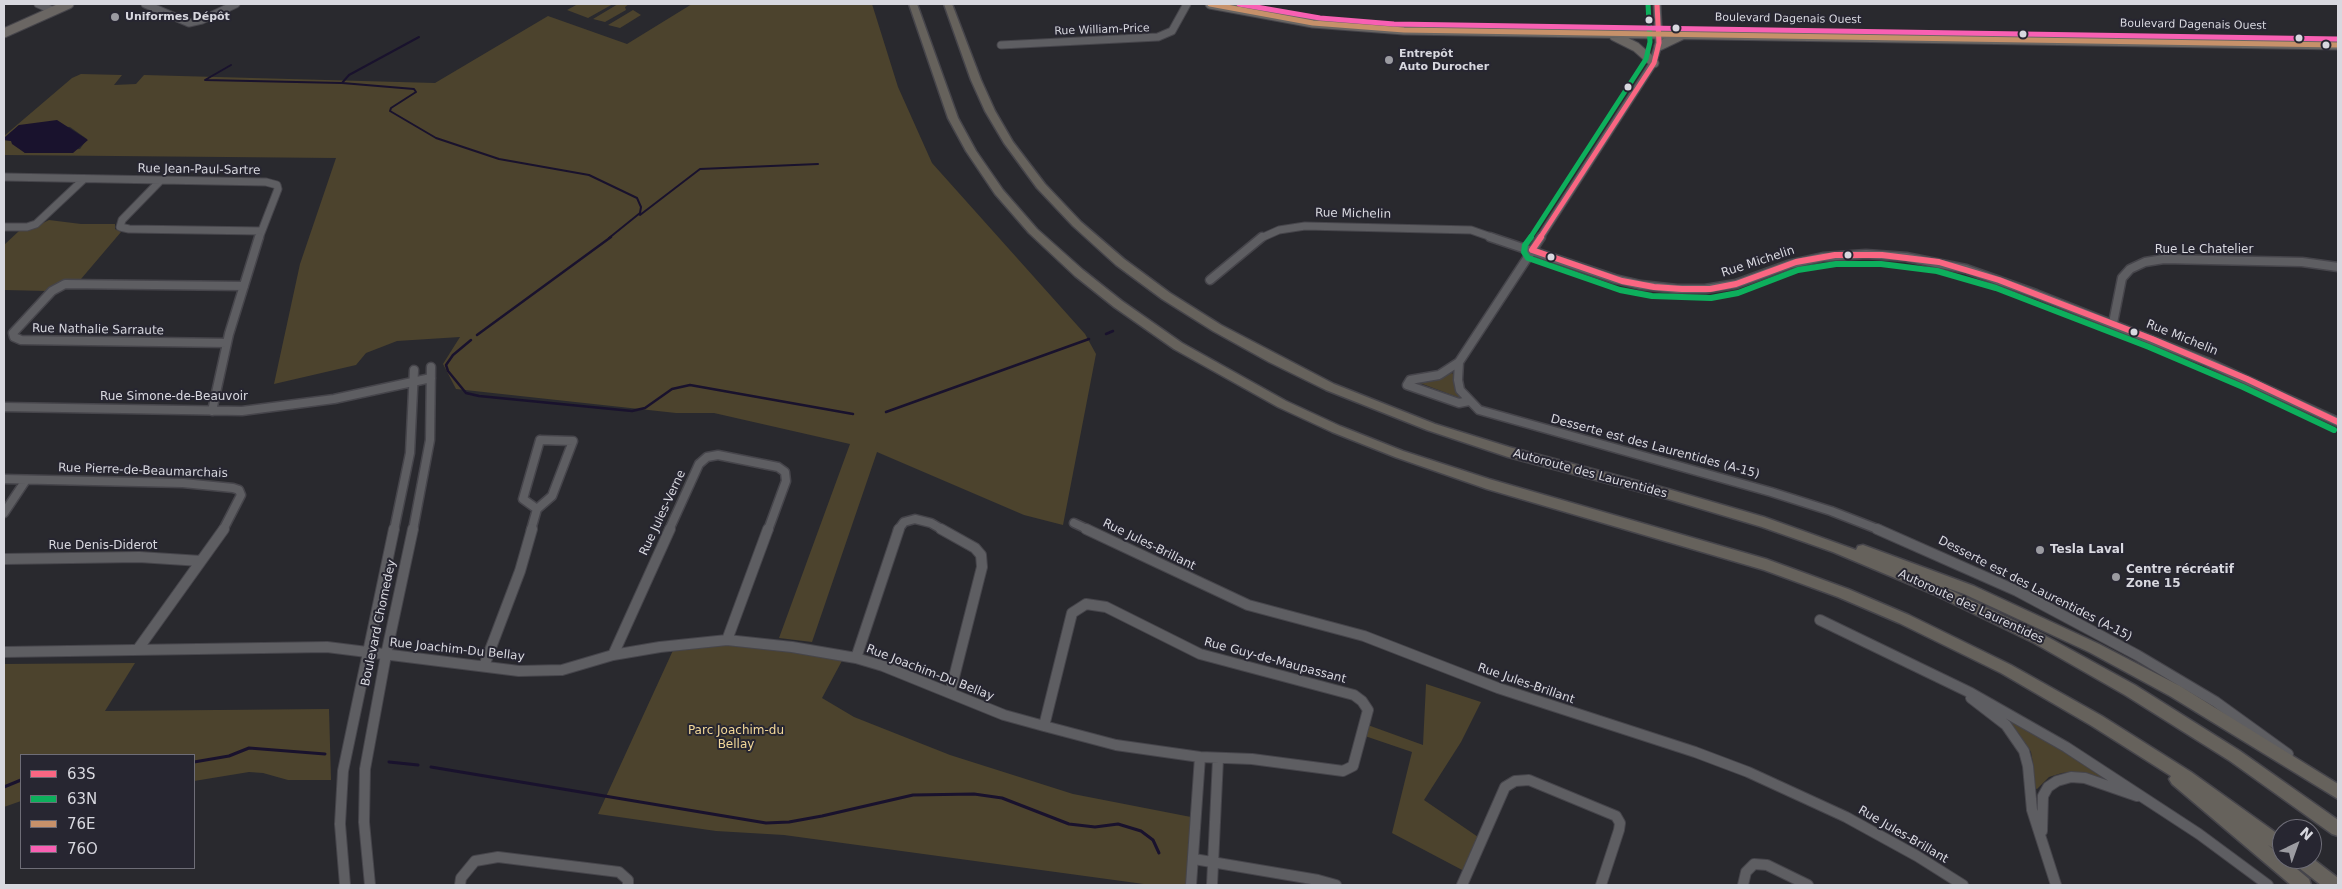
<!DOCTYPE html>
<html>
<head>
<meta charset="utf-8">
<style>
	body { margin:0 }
	#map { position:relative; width:2342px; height:889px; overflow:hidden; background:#29292e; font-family:"DejaVu Sans",sans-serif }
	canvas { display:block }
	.frame { position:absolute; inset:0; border:5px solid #d8d8df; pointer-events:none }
	.legend { position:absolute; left:20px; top:754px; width:175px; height:115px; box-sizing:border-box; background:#272631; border:1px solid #6e6d77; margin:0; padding:6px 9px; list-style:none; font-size:15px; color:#d8d8df }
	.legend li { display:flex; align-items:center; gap:10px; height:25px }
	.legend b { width:25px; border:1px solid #6e6d77 }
	.north { position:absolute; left:2272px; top:819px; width:50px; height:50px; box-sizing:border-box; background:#272631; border:1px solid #6e6d77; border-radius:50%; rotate:42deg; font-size:14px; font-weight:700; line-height:20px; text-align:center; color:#d8d8df }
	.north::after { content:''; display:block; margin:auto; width:18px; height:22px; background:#9b9ba1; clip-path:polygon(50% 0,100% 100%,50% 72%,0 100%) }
</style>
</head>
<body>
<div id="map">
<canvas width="2342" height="889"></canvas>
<div class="frame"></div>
<ul class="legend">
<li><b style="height:6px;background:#fa6682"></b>63S</li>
<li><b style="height:6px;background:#0daf5c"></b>63N</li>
<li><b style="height:6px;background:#c7916a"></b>76E</li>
<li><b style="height:6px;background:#f860b3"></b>76O</li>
</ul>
<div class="north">N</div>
</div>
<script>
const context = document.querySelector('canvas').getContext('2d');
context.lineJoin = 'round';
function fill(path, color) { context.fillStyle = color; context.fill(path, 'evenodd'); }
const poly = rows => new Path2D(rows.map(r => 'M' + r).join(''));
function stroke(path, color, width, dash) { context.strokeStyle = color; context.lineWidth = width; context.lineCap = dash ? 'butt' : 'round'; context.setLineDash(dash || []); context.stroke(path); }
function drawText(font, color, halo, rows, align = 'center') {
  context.font = font + ' "DejaVu Sans",sans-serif'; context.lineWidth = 4; context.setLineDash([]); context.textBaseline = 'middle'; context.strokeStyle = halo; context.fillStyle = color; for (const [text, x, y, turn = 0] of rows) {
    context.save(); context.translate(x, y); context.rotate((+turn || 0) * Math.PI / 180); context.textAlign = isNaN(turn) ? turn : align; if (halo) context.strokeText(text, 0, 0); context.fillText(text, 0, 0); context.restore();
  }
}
const green = poly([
	[578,4,613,4,588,18,567,10],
	[618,4,629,4,625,7,626,10,605,22,593,19],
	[692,4,872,4,898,87,932,163,1085,334,1096,354,1063,525,1024,515,877,452,812,642,779,638,850,444,714,413,676,413,456,389,443,364,460,337,397,341,366,353,356,365,274,384,300,264,336,158,4,155,4,140,12,141,25,153,80,149,87,139,70,127,19,125,4,138,4,136,72,78,81,74,122,75,114,85,136,84,144,75,435,83,548,16,627,44],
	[633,10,641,15,620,28,608,25],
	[49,220,81,224,115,224,115,229,121,232,81,279,67,280,48,291,4,290,4,245,19,231,29,230],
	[1451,373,1455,374,1455,386,1460,398,1417,382,1433,380],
	[727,640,844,657,822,698,854,717,950,755,1073,794,1196,818,1191,885,1151,885,784,835,716,831,598,814,675,646],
	[135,663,105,711,329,709,331,780,288,780,263,773,249,772,194,781,194,755,21,755,21,801,4,807,4,664],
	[1426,684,1481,702,1461,742,1424,800,1481,839,1466,872,1392,833,1412,752,1362,735,1365,724,1423,745],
	[2010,721,2065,752,2108,780,2108,781,2070,772,2062,773,2049,777,2037,789,2034,788,2034,769,2031,752]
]);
const water = poly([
	[57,120,88,140,73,153,25,153,12,144,11,141,4,140,4,138,19,125]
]);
const streamFar2 = poly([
	[231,65,205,80,342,83,414,89,416,92,391,108,390,111,436,138,499,159,589,175,637,198,641,207,640,213,609,238],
	[342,83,349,75,419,37],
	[640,215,700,169,818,164]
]);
const streamFar1 = poly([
	[1106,334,1113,331],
	[477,335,611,237],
	[471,340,453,355,446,365,448,371,466,393,479,396,632,411,645,408,672,389,690,385,853,414],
	[886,412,1089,339]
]);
const stream = poly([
	[194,762,229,756,249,748,325,754],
	[389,762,418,765],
	[431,767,766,823,789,822,822,816,913,795,974,794,1002,798,1069,824,1095,827,1118,824,1141,831,1153,840,1159,853],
	[4,787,21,780]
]);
const minorFar2 = poly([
	[38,4,54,11],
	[145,4,189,23,202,20,236,4],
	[1001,45,1158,37,1172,31,1187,4],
	[4,177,266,182,277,185,278,189,259,238],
	[160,181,122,220,120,227,129,229,261,231],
	[4,227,27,227,36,224,84,179],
	[1261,238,1279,230,1305,226,1471,230,1494,238],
	[1540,238,1652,65,1659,43,1657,4]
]);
const minorFar1 = poly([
	[1490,237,1615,279,1641,285,1677,289,1705,289,1736,284,1791,264,1823,257,1866,254,1906,257,1966,269,2036,294,2207,362,2338,422],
	[1210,280,1262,237],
	[2113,323,2122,278,2130,269,2145,262,2164,259,2302,262,2338,267],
	[227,343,21,340,14,337,13,333,52,291,65,284,244,286],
	[1459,362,1458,380,1460,390,1479,410,1771,492,1831,511,1880,530],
	[1469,401,1459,403,1407,385,1410,380,1439,375,1459,362,1541,237],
	[4,407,242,411,334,399,431,378],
	[212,411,229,334,259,237],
	[540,440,573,441,552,496,537,509,523,499,540,440],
	[4,479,183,483,233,488,239,490,241,495,223,530],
	[4,513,26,480],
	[1074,523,1089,530],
	[394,530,410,453,414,370],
	[413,530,430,440,431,367],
	[531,530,537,509],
	[669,530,699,464,707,457,718,455,778,467,785,472,786,481,768,530],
	[898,530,904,522,915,519,931,523,943,530]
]);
const minor = poly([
	[941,529,975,548,981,555,982,567,950,693],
	[1086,529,1248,605,1364,636,1498,688,1695,752,1748,772,1846,817,1917,856,1963,885],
	[1877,529,2017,591,2137,655,2216,702,2288,754],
	[4,559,139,557,201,561],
	[1086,604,1106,607,1200,654,1354,695,1362,701,1368,710,1353,766,1343,771,1252,759,1200,757,1116,745,1044,726,1072,613,1086,604],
	[1820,620,1971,693,2066,747,2199,834,2268,885],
	[727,640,768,529],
	[138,649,224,529],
	[4,652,327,647,519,671,562,670,613,655,660,647,727,640,792,647,856,658,883,666,1004,715,1044,726],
	[613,655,670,529],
	[856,658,899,529],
	[484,666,520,571,532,529],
	[1971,698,2006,725,2024,751,2028,766,2032,810,2056,885],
	[2042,831,2043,796,2048,787,2057,781,2071,777,2085,778,2137,796],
	[1194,859,1318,880,1336,885],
	[345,885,340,824,343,771,394,529],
	[370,885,364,822,365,769,386,655,413,529],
	[460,885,461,878,475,861,498,857,619,872,628,880,628,885],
	[1191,885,1200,757],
	[1212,885,1218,759],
	[1462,885,1505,787,1515,781,1529,780,1616,816,1620,823,1619,830,1601,885],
	[1743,885,1746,872,1754,864,1767,865,1808,885]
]);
const major = poly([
	[1210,4,1313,23,1404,30,2338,45],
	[4,33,69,4],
	[1614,36,1636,47,1654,63],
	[1659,46,1682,35]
]);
const highway = poly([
	[909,4,917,4,958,118,976,151,1003,190,1037,229,1083,270,1122,301,1182,343,1286,401,1340,426,1403,451,1489,479,1766,559,1848,589,1909,615,2011,665,2102,716,2191,772,2282,837,2282,854,2268,845,2309,879,2311,885,2291,885,2172,784,2169,779,2171,776,2092,726,2001,673,1899,623,1838,597,1764,570,1487,489,1395,457,1332,432,1278,407,1174,349,1114,307,1075,276,1029,233,995,194,966,151,948,118,909,4],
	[944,4,952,4,981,80,995,111,1013,142,1045,184,1081,222,1124,259,1170,293,1221,325,1334,384,1435,424,1509,447,1668,489,1764,517,1856,550,1858,546,1863,545,1974,586,2099,644,2180,686,2338,784,2338,799,2170,696,2089,652,1964,594,1942,586,2044,635,2135,685,2240,751,2338,820,2338,836,2332,834,2230,761,2125,695,2034,643,1933,594,1833,552,1762,527,1668,499,1508,457,1427,430,1326,390,1269,362,1213,331,1162,299,1116,265,1073,226,1037,188,1004,143,985,111,971,80,944,4],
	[2312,858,2338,878,2338,885,2321,885,2294,864,2292,859,2312,858]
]);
const bus1Far1 = poly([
	[1540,238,1654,63,1659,43,1657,4]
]);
const bus1 = poly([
	[1541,237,1532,250,1622,281,1654,287,1682,289,1710,289,1736,284,1796,262,1835,255,1882,255,1939,262,1999,280,2152,339,2247,379,2338,422]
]);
const bus2Far1 = poly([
	[1530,238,1646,59,1650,42,1648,4]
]);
const bus2 = poly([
	[1531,237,1525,245,1524,252,1528,258,1620,290,1652,296,1711,298,1738,293,1798,270,1836,264,1881,264,1937,271,1996,288,2149,347,2243,387,2334,430]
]);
const bus3 = poly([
	[1210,4,1313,23,1404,30,2338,45]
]);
const bus4 = poly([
	[1239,4,1320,18,1394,24,2338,39]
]);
const markers = [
	[115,17,5,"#9b9ba1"],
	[1649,20,4.5,"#d8d8df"],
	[1676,28,4.5,"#d8d8df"],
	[2023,34,4.5,"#d8d8df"],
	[2299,38,4.5,"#d8d8df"],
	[2326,45,4.5,"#d8d8df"],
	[1389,60,5,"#9b9ba1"],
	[1628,87,4.5,"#d8d8df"],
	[1848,255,4.5,"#d8d8df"],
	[1551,257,4.5,"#d8d8df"],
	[2134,332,4.5,"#d8d8df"],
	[2040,550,5,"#9b9ba1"],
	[2116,577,5,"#9b9ba1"]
];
const farPoinames = [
	["Uniformes Dépôt",125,17],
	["Entrepôt",1399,54],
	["Auto Durocher",1399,67]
];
const farStreetnames = [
	["Boulevard Dagenais Ouest",1788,19,1],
	["Boulevard Dagenais Ouest",2193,25,1],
	["Rue William-Price",1102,30,-2]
];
const streetNames = [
	["Rue Jean-Paul-Sartre",199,170,1],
	["Rue Michelin",1353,214,1],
	["Rue Le Chatelier",2204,250],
	["Rue Michelin",1758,262,-18],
	["Rue Nathalie Sarraute",98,330,1],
	["Rue Michelin",2182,338,22],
	["Rue Simone-de-Beauvoir",174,397],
	["Desserte est des Laurentides (A-15)",1655,447,15],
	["Rue Pierre-de-Beaumarchais",143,471,2],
	["Autoroute des Laurentides",1590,474,15],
	["Rue Jules-Verne",663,513,-65],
	["Rue Jules-Brillant",1149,545,26],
	["Rue Denis-Diderot",103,546],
	["Desserte est des Laurentides (A-15)",2035,589,27],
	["Autoroute des Laurentides",1971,607,25],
	["Boulevard Chomedey",379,623,-78],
	["Rue Joachim-Du Bellay",457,650,6],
	["Rue Guy-de-Maupassant",1275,661,15],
	["Rue Joachim-Du Bellay",930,673,21],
	["Rue Jules-Brillant",1526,684,19],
	["Rue Jules-Brillant",1903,835,30]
];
const poiNames = [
	["Tesla Laval",2050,550],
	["Centre récréatif",2126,570],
	["Zone 15",2126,584]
];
const parkNames = [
	["Parc Joachim-du",736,731],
	["Bellay",736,745]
];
fill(green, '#4c432d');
fill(water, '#19122d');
stroke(streamFar2, '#19122d', 2);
stroke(streamFar1, '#19122d', 2.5);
stroke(stream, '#19122d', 3);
stroke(minorFar2, '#46454b', 9);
stroke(minorFar1, '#46454b', 11);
stroke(minor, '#46454b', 12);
stroke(major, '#46454b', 11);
stroke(highway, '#46454b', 3);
stroke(minorFar2, '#5e5e62', 7);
stroke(minorFar1, '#5e5e62', 8);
stroke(minor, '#5e5e62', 10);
stroke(major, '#6a6663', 9);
fill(highway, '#66625c');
stroke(bus1Far1, '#fa6682', 5);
stroke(bus1, '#fa6682', 6);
stroke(bus2Far1, '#0daf5c', 5);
stroke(bus2, '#0daf5c', 6);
stroke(bus3, '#c7916a', 5);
stroke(bus4, '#f860b3', 5);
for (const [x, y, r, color] of markers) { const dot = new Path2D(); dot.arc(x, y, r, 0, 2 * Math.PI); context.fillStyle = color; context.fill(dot); stroke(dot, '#272631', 2); }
drawText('bold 11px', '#d8d8df', '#272631', farPoinames, 'left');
drawText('11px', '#d8d8df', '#272631', farStreetnames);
drawText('12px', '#d8d8df', '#272631', streetNames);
drawText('bold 12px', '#d8d8df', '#272631', poiNames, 'left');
drawText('12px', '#f3d899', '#272631', parkNames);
</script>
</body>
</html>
